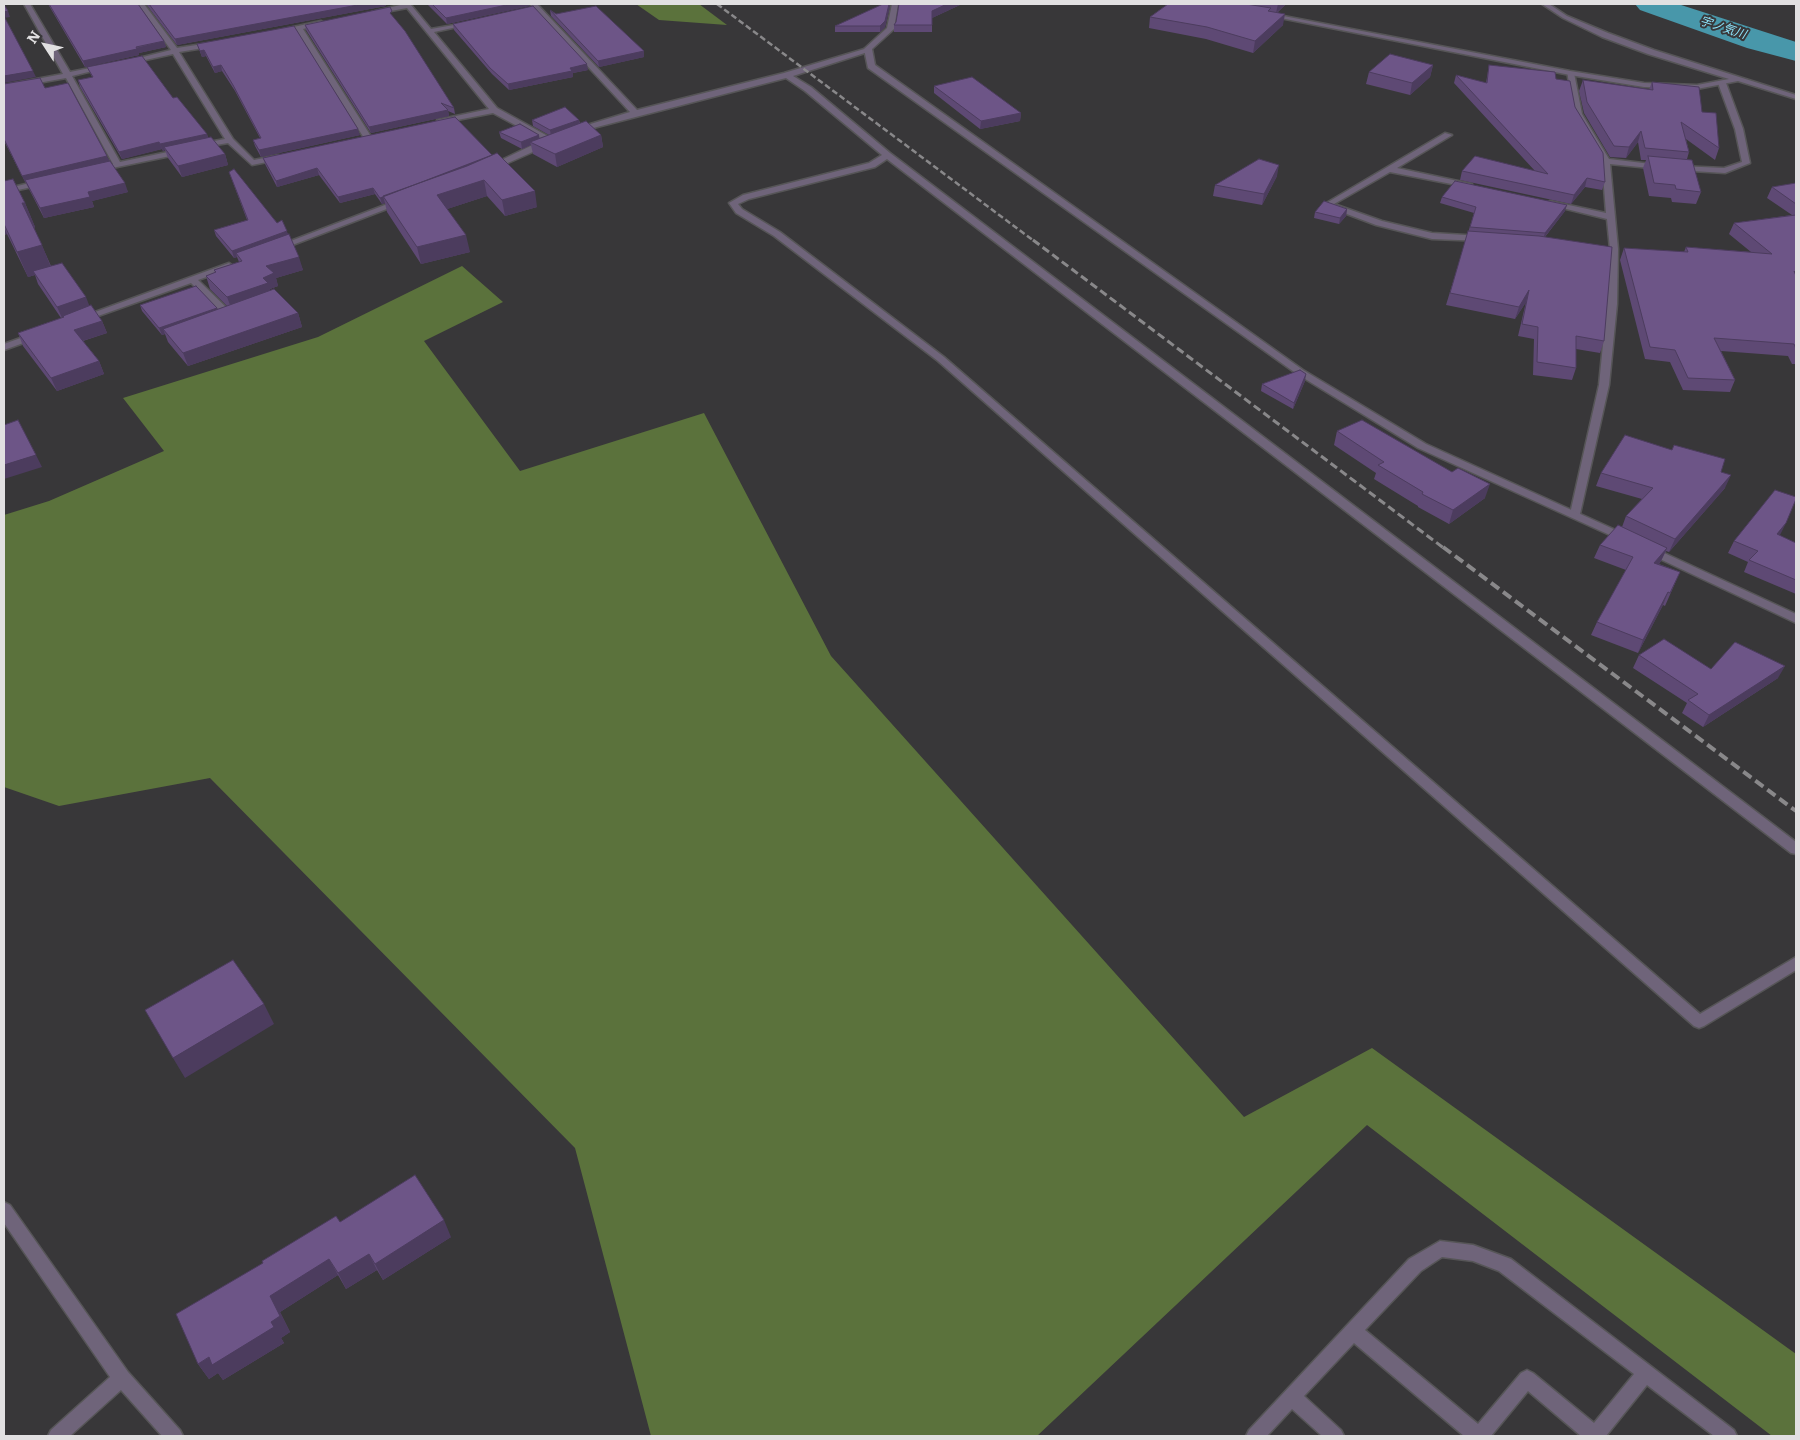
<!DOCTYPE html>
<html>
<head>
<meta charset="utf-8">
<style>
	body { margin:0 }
	#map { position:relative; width:1800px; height:1440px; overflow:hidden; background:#383739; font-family:Literata,serif }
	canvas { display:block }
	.frame { position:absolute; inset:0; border:5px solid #e1e0e1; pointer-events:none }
	.north { position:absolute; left:20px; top:20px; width:50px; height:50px; -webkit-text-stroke:4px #383739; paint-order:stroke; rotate:305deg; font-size:14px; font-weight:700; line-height:20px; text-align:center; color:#e1e0e1 }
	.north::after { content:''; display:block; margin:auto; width:18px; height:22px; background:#e1e0e1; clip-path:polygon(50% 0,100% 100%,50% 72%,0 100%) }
</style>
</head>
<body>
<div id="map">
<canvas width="1800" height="1440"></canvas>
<div class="frame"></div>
<div class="north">N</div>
</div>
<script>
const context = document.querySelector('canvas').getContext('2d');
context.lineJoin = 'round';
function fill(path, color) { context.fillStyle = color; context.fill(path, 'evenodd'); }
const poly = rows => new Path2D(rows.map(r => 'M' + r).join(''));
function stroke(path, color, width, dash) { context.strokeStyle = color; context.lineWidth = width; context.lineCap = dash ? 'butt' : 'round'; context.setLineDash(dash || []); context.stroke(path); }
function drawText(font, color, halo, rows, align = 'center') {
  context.font = font + ' Literata,"Noto Sans JP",serif'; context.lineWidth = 4; context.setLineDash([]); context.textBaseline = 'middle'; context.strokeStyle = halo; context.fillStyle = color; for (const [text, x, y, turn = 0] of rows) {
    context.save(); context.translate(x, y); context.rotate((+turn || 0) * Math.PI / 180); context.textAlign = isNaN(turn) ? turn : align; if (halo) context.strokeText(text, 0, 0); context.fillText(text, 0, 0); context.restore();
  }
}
const forest = poly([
	[636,4,699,4,727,25,659,20],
	[462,266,503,302,424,341,520,471,704,413,831,656,1244,1117,1372,1048,1796,1354,1796,1436,1772,1436,1367,1125,1037,1436,651,1436,575,1148,210,778,59,806,4,787,4,515,49,501,164,451,123,398,318,337]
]);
const river = poly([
	[1635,4,1678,4,1796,42,1796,61,1747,48,1640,10,1635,4]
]);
const service = poly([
	[1440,1241,1473,1245,1511,1259,1734,1430,1737,1436,1714,1436,1647,1385,1606,1436,1581,1436,1528,1391,1491,1436,1464,1436,1354,1343,1304,1396,1341,1430,1344,1436,1322,1436,1292,1409,1267,1436,1246,1436,1249,1430,1409,1259,1440,1241],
	[1442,1257,1473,1261,1499,1271,1634,1374,1594,1423,1533,1373,1527,1370,1521,1373,1478,1424,1365,1330,1421,1271,1442,1257]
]);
const minor = poly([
	[24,4,30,4,70,72,105,65,109,67,72,76,120,162,182,149,185,149,185,153,93,172,93,168,113,164,66,78,4,89,4,85,63,74,24,4],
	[138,4,144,4,177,48,216,42,216,46,179,52,233,139,254,160,279,155,283,157,282,159,252,165,228,143,198,148,198,144,225,139,173,54,127,64,123,62,171,50,138,4],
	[404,4,411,5,431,29,471,22,471,24,434,32,497,108,553,139,553,143,492,170,489,170,489,166,543,140,493,113,437,124,437,120,489,109,407,8,375,14,372,12,404,4],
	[530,4,537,4,637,110,784,73,871,47,871,51,793,76,811,87,890,153,1796,842,1796,854,1791,853,887,159,875,167,749,199,738,204,742,209,780,232,944,357,1700,1014,1796,957,1796,970,1704,1026,1699,1028,1694,1026,938,361,774,236,736,213,729,203,743,195,869,163,882,155,805,91,786,78,574,133,574,129,630,112,530,4],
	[321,21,323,22,323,24,303,29,372,138,371,140,364,138,296,30,279,33,275,31,321,21],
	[1567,71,1574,73,1582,114,1609,159,1660,165,1664,167,1660,169,1610,164,1618,249,1617,304,1609,385,1580,514,1575,517,1570,514,1599,385,1607,304,1610,249,1607,219,1546,204,1550,201,1606,213,1602,161,1574,114,1567,71],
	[1719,81,1726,83,1743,129,1750,163,1725,173,1676,170,1676,166,1679,166,1724,168,1742,162,1735,129,1718,83,1719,81],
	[1445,133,1452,135,1397,168,1472,184,1472,188,1390,172,1334,204,1382,221,1432,233,1482,236,1485,237,1485,241,1432,239,1376,225,1323,205,1445,133],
	[43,180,46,180,46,184,4,193,4,189,43,180],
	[398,200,405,202,282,249,275,247,398,200],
	[229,263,233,266,232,268,198,280,233,314,233,318,227,318,191,283,84,321,78,321,76,319,229,263],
	[37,332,40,333,40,337,4,350,4,344,37,332],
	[4,1202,10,1205,128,1372,180,1430,183,1436,162,1436,121,1390,70,1436,48,1436,51,1430,110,1377,4,1223,4,1202]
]);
const tertiary = poly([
	[892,4,898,4,894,29,872,49,875,65,1303,370,1426,444,1631,537,1633,539,1631,541,1623,541,1418,448,1297,374,868,68,864,49,887,28,892,4],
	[1542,4,1549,4,1567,16,1608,33,1654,50,1796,95,1796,99,1738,81,1697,89,1644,87,1570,75,1265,15,1268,13,1570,71,1644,83,1697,85,1729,79,1648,54,1602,37,1563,18,1542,4],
	[1649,546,1796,614,1796,623,1645,552,1643,550,1649,546]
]);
const railFar2 = poly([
	[717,4,1034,241]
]);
const railFar1 = poly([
	[1033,240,1445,549]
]);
const rail = poly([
	[1443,547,1796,811]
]);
const wall = poly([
	[48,4,138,4,164,41,166,47,139,53,139,55,85,67],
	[146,4,386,4,386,6,177,45],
	[427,4,529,4,529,6,447,24],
	[962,4,932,18,932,32,894,32,894,25],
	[1168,4,1286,4,1277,13,1283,25,1253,53,1206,39,1149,28,1150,17],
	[890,6,885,27,880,32,835,32,835,26],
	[550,10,556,14,644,51,644,57,599,67,551,16],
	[393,17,454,108,455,114,448,111,449,116,371,133,306,30,305,25],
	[453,24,588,70,573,73,573,77,509,90,492,74,454,30],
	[197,44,360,135,261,157,255,146,253,140,260,138,235,91,222,71,215,73,206,56,202,57],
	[1433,65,1430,77,1410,95,1366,84,1369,72],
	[1489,65,1556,79,1575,107,1605,182,1602,190,1585,187,1571,204,1460,180,1462,171,1535,171,1454,83,1456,75,1486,83],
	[87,67,173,98,207,134,208,138,225,154,228,165,182,177,168,158,165,150,163,151,162,149,122,159,80,87,78,80,92,77],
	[1583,80,1649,90,1652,82,1702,112,1719,148,1715,160,1686,139,1689,152,1687,159,1701,192,1696,204,1672,202,1671,198,1649,196,1643,168,1646,160,1641,160,1638,142,1626,158,1610,157,1584,113,1579,91],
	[4,84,45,88,110,161,128,192,92,201,94,207,44,218,4,141],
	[934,86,1021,113,1020,121,980,129,934,93],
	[455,117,537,207,505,216,487,196,447,209,470,252,421,264,387,212,385,203,382,204,375,194,340,203,319,175,277,187,265,164,263,158],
	[532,120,579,120,580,123,601,135,603,147,557,167,533,154,531,145,522,149,501,138,499,132,539,135,539,138,549,135,533,126],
	[229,172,288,234,303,270,276,278,278,286,270,289,270,291,298,313,302,327,188,366,168,342,165,334,162,335,142,311,140,305,217,308,218,309,227,306,210,289,206,276,215,273,214,270,239,262,237,257,234,258,216,236,214,230,247,220],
	[1277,176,1262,205,1213,196,1215,185],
	[4,181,25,203,35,227,34,228,51,266,89,306,102,321,107,333,83,341,99,361,104,374,57,391,23,346,18,333,61,318,38,284,35,275,28,277,7,234,4,235],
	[1796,183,1796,364,1792,364,1788,356,1721,351,1735,380,1730,392,1683,390,1670,362,1645,359,1620,260,1624,248,1684,252,1686,247,1751,252,1729,234,1734,223,1792,215,1767,198,1772,187],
	[1442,197,1565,211,1545,237,1604,341,1600,353,1576,349,1576,368,1572,380,1533,375,1534,339,1518,336,1526,302,1515,319,1446,305,1474,213,1440,203],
	[1347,209,1346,216,1339,224,1314,218,1315,212],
	[1305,381,1293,409,1261,391,1262,384],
	[1337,431,1452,472,1485,498,1449,524,1418,507,1418,506,1374,479,1376,473,1334,445],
	[1721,472,1725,488,1669,552,1666,551,1661,561,1659,564,1680,572,1665,606,1663,605,1638,653,1591,635,1597,622,1626,570,1594,558,1600,545,1622,527,1626,516,1642,499,1596,486,1601,473],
	[1780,536,1796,543,1796,594,1744,572,1748,562,1728,553,1734,541],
	[1639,655,1711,669,1778,678,1703,727,1682,713,1687,703,1633,668],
	[340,1222,451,1237,383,1280,377,1270,346,1289,338,1275,280,1312,290,1332,281,1338,284,1343,223,1380,218,1373,209,1379,198,1364]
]);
const shadedWall = poly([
	[363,4,386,4,386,6,177,45,175,39],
	[511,4,529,4,529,6,447,24,446,18],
	[889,4,890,4,890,6,885,27,880,32,880,26],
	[947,4,962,4,932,18,932,11],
	[1278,4,1286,4,1276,13],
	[8,11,10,17,4,18,4,12],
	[1285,14,1283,25,1253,53,1255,41],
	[164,41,166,47,139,53,139,55,85,67,83,61],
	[204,50,206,56,202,57,200,51],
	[644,51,644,57,599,67,598,61],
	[587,64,588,70,573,73,573,77,509,90,508,84],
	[221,65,222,71,215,73,213,67],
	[1433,65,1430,77,1410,95,1412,83],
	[33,71,36,77,4,83,4,76],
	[448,110,449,116,371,133,369,127],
	[1021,113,1020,121,980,129,981,121],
	[579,120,580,126,551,136,550,130],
	[358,129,360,135,261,157,259,150],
	[1641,131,1638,142,1626,158,1629,147],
	[207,134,209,141,164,147,165,150,163,151,160,144],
	[539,135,540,141,530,142,531,145,522,149,521,142],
	[601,135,603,147,557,167,555,154],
	[159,142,162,149,122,159,119,152],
	[225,154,228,165,182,177,178,166],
	[492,155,387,202,383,196],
	[107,156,110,162,25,182,22,176],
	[1279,165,1277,176,1262,205,1264,194],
	[317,168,319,175,277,187,276,181],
	[1587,178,1585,187,1571,204,1574,195],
	[484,180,487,196,441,211,437,195],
	[125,183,128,192,92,201,94,207,44,218,40,208,88,192],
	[373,188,375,194,340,203,338,197],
	[535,191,537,207,505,216,502,200],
	[383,196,385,203,382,204,380,198],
	[22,203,25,203,35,227,32,228],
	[1567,205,1565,211,1543,239,1545,233],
	[1347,209,1346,216,1339,224,1340,218],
	[4,226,7,234,4,235],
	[287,231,289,238,236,253,237,257,234,258,232,251],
	[466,235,470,252,421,264,417,247],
	[42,245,52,270,33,271,35,275,28,277,17,252],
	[299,257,303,270,276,278,278,286,270,289,272,296,232,310,227,297,263,278,266,266],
	[1529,290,1526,302,1515,319,1519,307],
	[86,297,91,310,63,320,57,307],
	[217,308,220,314,163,329,165,334,162,335,159,328],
	[298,313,302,327,188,366,183,353],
	[102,321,107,333,79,342,74,330],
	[99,361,104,374,57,391,51,378],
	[1306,374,1305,381,1293,409,1294,403],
	[36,455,42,467,4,479,4,465],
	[1731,475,1725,488,1669,552,1675,539],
	[1490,484,1485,498,1449,524,1453,510],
	[1786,523,1780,535,1771,546,1777,534],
	[1667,548,1661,561,1649,576,1654,563],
	[1668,592,1663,605,1638,653,1643,640],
	[1785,666,1778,678,1703,727,1709,715],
	[264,1004,274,1024,185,1078,173,1058],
	[444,1220,451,1237,383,1280,375,1264],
	[369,1254,377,1270,346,1289,338,1273],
	[329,1259,338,1275,280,1312,290,1332,281,1338,284,1343,223,1380,218,1373,209,1379,198,1364,271,1322,270,1296]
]);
const building = poly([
	[4,4,8,11,4,12,4,4],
	[49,4,138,4,164,41,136,47,137,49,83,61,49,4],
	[149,4,363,4,175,39,149,4],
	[432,4,511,4,446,18,432,4],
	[883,4,889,4,885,21,880,26,835,26,883,4],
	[899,4,947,4,932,11,932,25,894,25,896,22,899,4],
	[1168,4,1246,4,1271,8,1268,11,1285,14,1255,41,1207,27,1150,17,1168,4],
	[533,6,587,64,570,68,572,71,508,84,490,68,453,24,533,6],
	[596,6,644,51,598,61,550,10,556,14,596,6],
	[390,7,392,11,390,13,405,31,454,108,441,103,448,110,369,127,305,25,390,7],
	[4,16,33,71,4,76,4,16],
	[294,26,358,129,259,150,253,140,261,138,233,85,221,65,213,67,204,50,200,51,197,44,294,26],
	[1390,54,1433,65,1412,83,1369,72,1390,54],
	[142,56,173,98,177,97,207,134,160,144,159,142,119,152,78,80,93,77,87,67,142,56],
	[1489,65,1555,72,1556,79,1570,81,1575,107,1603,153,1605,182,1587,178,1574,195,1462,171,1475,156,1548,174,1456,75,1487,83,1489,65],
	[972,77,1021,113,981,121,934,86,972,77],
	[40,78,45,88,68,83,107,156,22,176,4,139,4,84,40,78],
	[1583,80,1653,90,1652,82,1699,87,1702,112,1716,113,1719,148,1681,122,1689,152,1645,148,1641,131,1629,147,1614,146,1587,102,1583,80],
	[565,107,579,120,550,130,532,120,565,107],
	[455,117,492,155,380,198,373,188,338,197,317,168,276,181,263,158,455,117],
	[586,121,601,135,555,154,530,142,586,121],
	[520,124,539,135,521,142,499,132,520,124],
	[211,137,225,154,178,166,164,147,211,137],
	[497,153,535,191,502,200,484,180,437,195,466,235,417,247,383,196,467,166,497,153],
	[1648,156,1692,160,1701,192,1676,189,1675,185,1654,183,1648,156],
	[1259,159,1279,165,1264,194,1215,185,1259,159],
	[110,161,125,183,88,192,90,197,40,208,25,180,110,161],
	[234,169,277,223,282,220,287,231,232,251,214,230,248,220,229,172,234,169],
	[13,179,25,203,22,203,42,245,17,252,4,224,4,181,13,179],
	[1455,181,1567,205,1545,233,1470,227,1476,207,1442,197,1455,181],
	[1796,183,1796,204,1772,187,1796,183],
	[1324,201,1347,209,1340,218,1315,212,1324,201],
	[1796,215,1796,273,1794,271,1796,276,1796,349,1794,344,1714,338,1735,380,1688,378,1675,350,1650,347,1624,248,1688,252,1686,247,1772,254,1734,223,1796,215],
	[1468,231,1539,236,1612,247,1604,341,1576,336,1576,368,1537,362,1538,327,1522,324,1529,290,1519,307,1450,293,1468,231],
	[289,234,299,257,266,266,274,273,263,278,268,283,227,297,206,276,216,272,214,270,242,261,236,253,289,234],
	[62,263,86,297,57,307,33,271,62,263],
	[196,286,217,308,159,328,140,305,196,286],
	[274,289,298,313,183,353,163,329,274,289],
	[91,305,102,321,74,330,99,361,51,378,18,333,64,317,63,316,91,305],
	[1300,370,1306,374,1294,403,1262,384,1300,370],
	[18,420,36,455,4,465,4,425,18,420],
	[1362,420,1452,472,1458,468,1490,484,1453,510,1422,494,1423,492,1378,465,1384,462,1337,431,1362,420],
	[1625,435,1672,450,1674,445,1725,459,1721,472,1731,475,1675,539,1626,516,1653,488,1601,473,1625,435],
	[1775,490,1796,497,1796,499,1786,523,1777,534,1796,543,1796,580,1749,560,1758,551,1734,541,1775,490],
	[1618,525,1667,548,1654,563,1680,572,1670,593,1668,592,1643,640,1597,622,1633,557,1600,545,1618,525],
	[1664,639,1711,669,1735,642,1785,666,1709,715,1688,700,1698,694,1639,655,1664,639],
	[233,960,264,1004,173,1058,145,1010,233,960],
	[415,1175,444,1220,375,1264,369,1254,338,1273,329,1259,270,1296,280,1316,271,1322,274,1327,212,1365,209,1357,198,1364,176,1314,263,1263,262,1261,336,1216,340,1222,415,1175]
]);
const farWaternames = [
	["宇ノ気川",1723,28,18]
];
fill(forest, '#5b723c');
fill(river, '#4897aa');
stroke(service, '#565557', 3);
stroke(minor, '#565557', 3);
stroke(tertiary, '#565557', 3);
fill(service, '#6f647a');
fill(minor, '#6f647a');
fill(tertiary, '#6f647a');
stroke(railFar2, '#89888a', 2.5, [6, 3]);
stroke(railFar1, '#89888a', 3, [8, 4]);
stroke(rail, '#89888a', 4, [10, 5]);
fill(wall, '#5e4974');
fill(shadedWall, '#4c3c5e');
fill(building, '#6d5587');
stroke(building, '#4c3c5e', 1);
drawText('italic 12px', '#8de5fc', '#383739', farWaternames);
</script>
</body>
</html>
